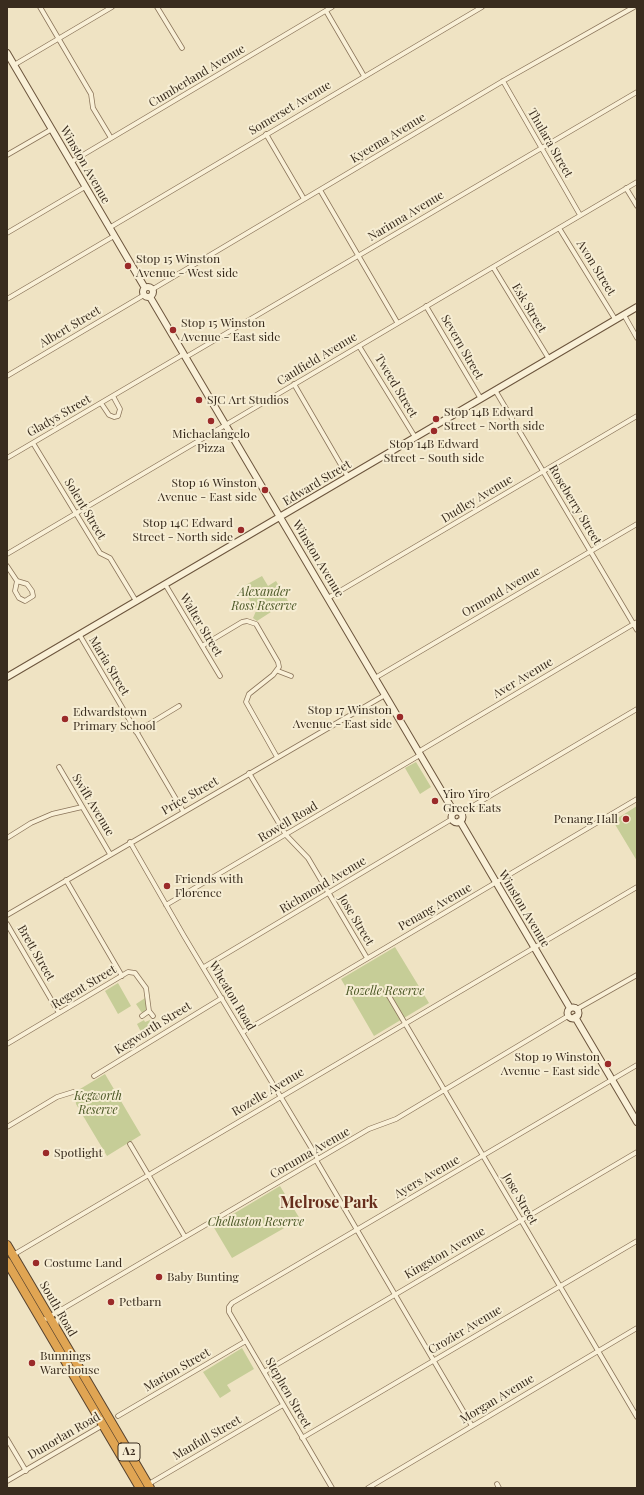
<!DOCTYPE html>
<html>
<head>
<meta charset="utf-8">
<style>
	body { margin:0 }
	#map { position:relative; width:644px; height:1495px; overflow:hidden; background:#efe3c3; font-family:"Playfair Display",serif }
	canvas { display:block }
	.frame { position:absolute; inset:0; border:8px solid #392c1e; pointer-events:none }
</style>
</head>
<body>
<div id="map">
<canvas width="644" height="1495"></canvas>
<div class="frame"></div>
</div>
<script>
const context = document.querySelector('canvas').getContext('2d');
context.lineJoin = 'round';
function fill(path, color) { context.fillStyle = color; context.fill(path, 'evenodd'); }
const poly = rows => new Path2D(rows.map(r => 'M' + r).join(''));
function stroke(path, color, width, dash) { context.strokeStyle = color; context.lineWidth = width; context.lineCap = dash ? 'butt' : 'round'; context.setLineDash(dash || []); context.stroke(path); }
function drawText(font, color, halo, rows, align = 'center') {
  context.font = font + ' "Playfair Display",serif'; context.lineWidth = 4; context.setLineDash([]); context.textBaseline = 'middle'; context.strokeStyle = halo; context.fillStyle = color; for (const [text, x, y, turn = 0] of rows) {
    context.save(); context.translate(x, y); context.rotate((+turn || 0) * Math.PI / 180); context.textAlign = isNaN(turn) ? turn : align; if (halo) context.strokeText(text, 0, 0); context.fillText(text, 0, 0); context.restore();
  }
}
const green = poly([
	[262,576,268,586,276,581,288,601,257,621,253,618,256,611,242,587],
	[416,762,431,787,420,794,405,768],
	[637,806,637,861,613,821],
	[395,947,429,1003,374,1036,341,979],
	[118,983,131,1006,118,1014,105,991],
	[145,998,147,1010,142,1013,136,1004],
	[144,1020,145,1022,150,1020,156,1031,144,1038,137,1024],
	[105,1074,141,1135,107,1156,76,1104,75,1092],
	[280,1186,300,1219,232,1258,213,1226],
	[242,1348,254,1369,227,1385,231,1391,220,1398,203,1372]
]);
const street = poly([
	[40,7,91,94,93,108,111,138],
	[157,7,182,48],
	[326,11,364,76],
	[14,65,112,7],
	[503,81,580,215],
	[266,134,304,199],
	[7,155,52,129],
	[71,162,332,7],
	[626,188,637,206],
	[320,190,397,322],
	[109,228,482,7],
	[559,228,615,319],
	[7,233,85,187],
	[493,267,549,359],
	[153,289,503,81,634,7],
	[7,299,114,236],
	[426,306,481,399],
	[624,315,637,338],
	[359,346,415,437],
	[186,357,637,92],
	[7,376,144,295],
	[294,384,348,477],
	[495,390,637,630],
	[101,403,109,415,114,417,118,416,120,409,113,396],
	[33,443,100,553,110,558,136,601],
	[7,458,184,354],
	[7,554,637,182],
	[7,566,17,581,27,584,32,591,33,596,25,601,19,598,15,591,17,581],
	[165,584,220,676],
	[328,598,637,416],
	[79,634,183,811],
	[202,646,242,622,247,621,256,624,278,662,279,667,273,675,249,694,246,702,277,757],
	[278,671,291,676],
	[375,678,637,524],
	[136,732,179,706],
	[418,752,637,622],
	[59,767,110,854],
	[249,773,286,835,308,858,367,958],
	[461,813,637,709],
	[7,838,31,823,52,814,82,807],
	[130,842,184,936,318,1159],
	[66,880,122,976],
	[166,905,420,755],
	[7,915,385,695],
	[7,924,59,1013],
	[204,967,452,819],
	[386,991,637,1417],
	[577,1009,637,975],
	[142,1016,149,1011],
	[243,1032,637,799],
	[7,1044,128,972,135,973,146,988,149,1011,153,1016],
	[94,1076,222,998],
	[7,1127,57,1097,73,1092],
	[130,1144,185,1237],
	[316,1160,472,1426],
	[13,1255,637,887],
	[42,1321,369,1129,396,1119,568,1016],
	[56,1327,57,1320,62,1309],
	[264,1372,637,1152],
	[118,1416,246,1341],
	[302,1438,637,1241],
	[7,1439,26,1471],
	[7,1481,103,1425],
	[497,1484,499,1488],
	[147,1485,283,1405],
	[332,1488,229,1312,229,1307,232,1303,637,1065],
	[368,1488,637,1328]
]);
const secondary = poly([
	[7,53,145,288],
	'143 292a5 5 0 1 1 10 0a5 5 0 1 1-10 0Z',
	[150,297,454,812],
	[7,677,637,307],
	'451.5 817a5.5 5.5 0 1 1 11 0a5.5 5.5 0 1 1-11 0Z',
	[460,821,570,1008],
	'567.5 1013a5.5 5.5 0 1 1 11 0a5.5 5.5 0 1 1-11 0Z',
	[575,1017,637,1122]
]);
const highway = poly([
	[7,1245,150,1488],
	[7,1262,140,1488]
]);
const markers = [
	[128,266,4,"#9a2a29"],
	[173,330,4,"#9a2a29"],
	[199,400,4,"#9a2a29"],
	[436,419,4,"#9a2a29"],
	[211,421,4,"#9a2a29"],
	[434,431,4,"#9a2a29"],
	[265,490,4,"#9a2a29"],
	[241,530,4,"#9a2a29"],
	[400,717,4,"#9a2a29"],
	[65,719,4,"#9a2a29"],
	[435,801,4,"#9a2a29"],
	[626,819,4,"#9a2a29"],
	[167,886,4,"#9a2a29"],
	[608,1064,4,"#9a2a29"],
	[46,1153,4,"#9a2a29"],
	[36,1263,4,"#9a2a29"],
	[159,1277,4,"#9a2a29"],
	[111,1302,4,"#9a2a29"],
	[32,1363,4,"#9a2a29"]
];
const shields = [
	[129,1452,22]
];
const shieldNames = [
	["A2",129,1452]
];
const streetNames = [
	["Cumberland Avenue",197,76,-31],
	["Somerset Avenue",290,108,-31],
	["Kyeema Avenue",388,138,-31],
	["Thulara Street",550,143,60],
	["Winston Avenue",85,165,60],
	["Narinna Avenue",406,216,-31],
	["Avon Street",596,268,58],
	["Esk Street",529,308,59],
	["Albert Street",70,327,-31],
	["Severn Street",462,347,60],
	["Caulfield Avenue",317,359,-31],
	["Tweed Street",396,386,59],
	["Gladys Street",59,416,-30],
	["Edward Street",317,483,-31],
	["Dudley Avenue",477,499,-31],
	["Roseberry Street",575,505,59],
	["Solent Street",85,509,59],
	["Winston Avenue",318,559,59],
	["Ormond Avenue",501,592,-30],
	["Walter Street",201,625,59],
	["Maria Street",109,666,59],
	["Aver Avenue",523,678,-31],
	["Price Street",190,796,-30],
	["Swift Avenue",93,805,59],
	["Rowell Road",288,822,-31],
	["Richmond Avenue",323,885,-31],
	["Penang Avenue",435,907,-30],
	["Winston Avenue",524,909,59],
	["Jose Street",356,920,59],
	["Brett Street",36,953,60],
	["Regent Street",84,987,-31],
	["Wheaton Road",232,996,59],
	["Kegworth Street",153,1028,-32],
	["Rozelle Avenue",268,1092,-31],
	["Corunna Avenue",310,1153,-30],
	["Ayers Avenue",427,1177,-30],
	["Jose Street",520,1199,60],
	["Kingston Avenue",445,1253,-30],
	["South Road",58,1309,60],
	["Crozier Avenue",465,1330,-31],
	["Marion Street",177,1370,-30],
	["Stephen Street",288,1393,60],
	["Morgan Avenue",497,1399,-31],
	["Dunorlan Road",64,1436,-30],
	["Manfull Street",207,1438,-30]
];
const poiNames = [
	["Stop 15 Winston",136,259],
	["Avenue - West side",136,273],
	["Stop 15 Winston",181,323],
	["Avenue - East side",181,337],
	["SJC Art Studios",207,400],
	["Stop 14B Edward",444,412],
	["Street - North side",444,426],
	["Michaelangelo",211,434,"center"],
	["Pizza",211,448,"center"],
	["Stop 14B Edward",434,444,"center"],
	["Street - South side",434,458,"center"],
	["Stop 16 Winston",257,483,"right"],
	["Avenue - East side",257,497,"right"],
	["Stop 14C Edward",233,523,"right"],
	["Street - North side",233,537,"right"],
	["Stop 17 Winston",392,710,"right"],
	["Avenue - East side",392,724,"right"],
	["Edwardstown",73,712],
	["Primary School",73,726],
	["Yiro Yiro",443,794],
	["Greek Eats",443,808],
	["Penang Hall",618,819,"right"],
	["Friends with",175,879],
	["Florence",175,893],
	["Stop 19 Winston",600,1057,"right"],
	["Avenue - East side",600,1071,"right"],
	["Spotlight",54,1153],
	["Costume Land",44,1263],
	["Baby Bunting",167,1277],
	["Petbarn",119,1302],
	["Bunnings",40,1356],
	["Warehouse",40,1370]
];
const parkNames = [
	["Alexander",264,592],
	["Ross Reserve",264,606],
	["Rozelle Reserve",385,991],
	["Kegworth",98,1096],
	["Reserve",98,1110],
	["Chellaston Reserve",256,1222]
];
const districtNames = [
	["Melrose Park",329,1203]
];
fill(green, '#c6cd97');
stroke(street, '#8a745a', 5.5);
stroke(secondary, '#6c553d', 8);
stroke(highway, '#57422e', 10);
stroke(street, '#f9f0d7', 4);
stroke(secondary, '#f9f0d7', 6);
stroke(highway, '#e0a553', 8);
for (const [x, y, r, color] of markers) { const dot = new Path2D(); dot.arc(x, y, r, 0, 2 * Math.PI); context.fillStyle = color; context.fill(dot); stroke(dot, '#f6edd3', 1.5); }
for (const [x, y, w] of shields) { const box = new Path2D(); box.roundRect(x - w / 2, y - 9, w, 18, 3); context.fillStyle = '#f6edd3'; context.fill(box); stroke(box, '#392c1e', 1); }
drawText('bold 11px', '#392c1e', null, shieldNames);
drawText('12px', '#392c1e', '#f6edd3', streetNames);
drawText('12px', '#392c1e', '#f6edd3', poiNames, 'left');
drawText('italic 12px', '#495624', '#f6edd3', parkNames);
drawText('bold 16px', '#672e1d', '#f6edd3', districtNames);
</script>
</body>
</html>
